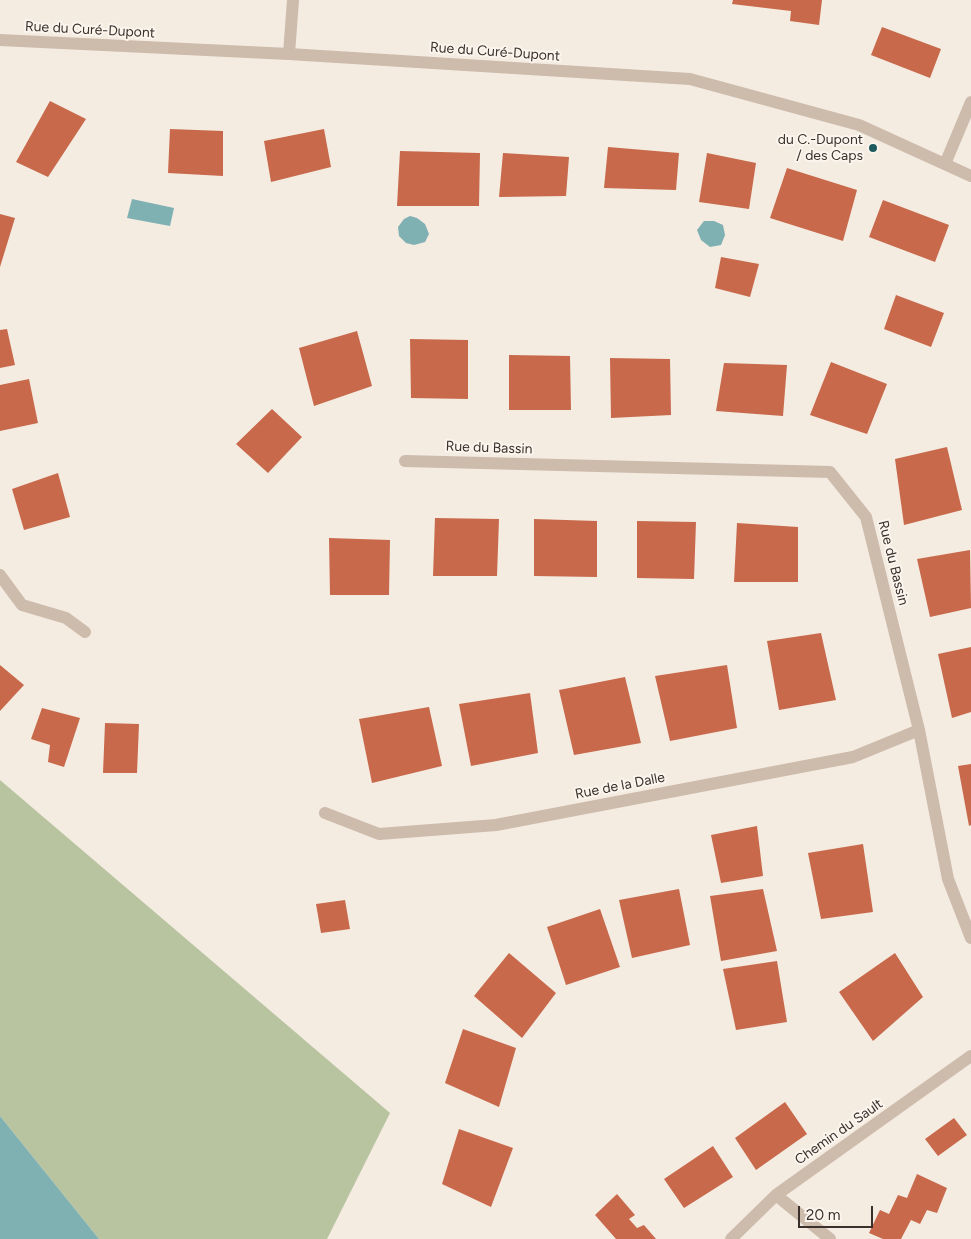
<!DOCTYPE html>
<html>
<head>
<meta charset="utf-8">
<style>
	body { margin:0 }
	#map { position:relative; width:971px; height:1239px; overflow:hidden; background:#f4ebe1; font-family:Figtree,sans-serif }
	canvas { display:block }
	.scale { position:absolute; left:798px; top:1206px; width:75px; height:22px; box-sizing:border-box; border:2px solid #3b302b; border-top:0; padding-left:6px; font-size:15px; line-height:18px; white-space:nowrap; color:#3b302b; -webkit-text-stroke:4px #fbf5ee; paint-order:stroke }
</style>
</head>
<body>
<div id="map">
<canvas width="971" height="1239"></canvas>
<div class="scale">20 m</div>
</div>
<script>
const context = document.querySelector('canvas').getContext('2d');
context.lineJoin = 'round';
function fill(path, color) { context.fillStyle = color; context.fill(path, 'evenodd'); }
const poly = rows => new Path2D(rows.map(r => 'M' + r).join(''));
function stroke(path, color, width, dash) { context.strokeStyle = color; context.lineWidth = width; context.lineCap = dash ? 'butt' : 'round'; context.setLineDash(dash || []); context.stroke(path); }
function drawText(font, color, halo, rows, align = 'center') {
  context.font = font + ' Figtree,sans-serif'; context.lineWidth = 4; context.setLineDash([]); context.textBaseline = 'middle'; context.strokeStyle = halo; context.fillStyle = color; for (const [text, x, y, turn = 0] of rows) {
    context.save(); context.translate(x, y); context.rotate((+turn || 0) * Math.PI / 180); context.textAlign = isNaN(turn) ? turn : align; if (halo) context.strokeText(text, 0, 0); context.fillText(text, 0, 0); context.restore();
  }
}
const green = poly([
	[0,780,390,1113,327,1239,99,1239,0,1116]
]);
const water = poly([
	[132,199,174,208,170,226,127,218],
	[410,216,417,218,425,224,429,234,425,242,414,245,406,243,399,236,398,227,404,219],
	[704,221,714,221,723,225,725,235,721,245,710,247,701,240,697,230],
	[0,1116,99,1239,0,1239]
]);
const building = poly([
	[733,0,822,0,819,25,790,21,791,11,732,4],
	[882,27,941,49,930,78,871,55],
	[50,101,86,119,48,177,16,162],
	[170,129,223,131,223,176,168,173],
	[324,129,331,167,271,182,264,141],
	[608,147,679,153,676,190,604,188],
	[400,151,480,153,479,206,397,206],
	[503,153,569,157,566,196,499,197],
	[707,153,756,163,749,209,699,202],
	[787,168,857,190,843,241,770,218],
	[883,200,949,225,935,262,869,237],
	[0,214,15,218,0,267],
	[721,257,759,264,750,297,715,288],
	[896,295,944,313,931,347,884,329],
	[7,329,15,365,0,368,0,330],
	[357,331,372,386,314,406,299,348],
	[410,339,468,340,468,399,411,398],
	[509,355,570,356,571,410,509,410],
	[610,358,670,359,671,415,611,418],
	[831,362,887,384,867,434,810,415],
	[724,363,787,365,783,416,716,411],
	[29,379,38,423,0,431,0,385],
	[272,409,302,437,268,473,236,444],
	[947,447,962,510,904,525,895,459],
	[58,473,70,517,24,530,12,489],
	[435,518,499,519,497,576,433,576],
	[534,519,597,521,597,577,534,576],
	[637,521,696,522,694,579,637,578],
	[737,523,798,527,798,582,734,582],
	[329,538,390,540,389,595,330,595],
	[970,550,971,608,930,617,917,559],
	[821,633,836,700,779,710,767,641],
	[971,647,971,712,952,718,938,654],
	[0,665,24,685,0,711],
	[727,665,737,728,670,741,655,676],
	[625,677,641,743,574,755,559,690],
	[530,693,538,753,471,766,459,704],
	[429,707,442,766,372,783,359,719],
	[42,708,80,718,64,767,48,762,50,745,31,739],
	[105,723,139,724,137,773,103,773],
	[971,764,971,825,969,826,958,766],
	[757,826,763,876,721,883,711,835],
	[863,844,873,912,821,919,808,853],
	[679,889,690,945,632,958,619,900],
	[763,889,777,951,721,961,710,896],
	[345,900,350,929,321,933,316,904],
	[600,909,620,967,566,985,547,927],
	[509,953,556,993,522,1038,474,996],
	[895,953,923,997,873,1041,839,992],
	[777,961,787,1022,736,1030,723,969],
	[463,1029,516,1048,499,1107,445,1083],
	[785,1102,807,1134,756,1170,735,1138],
	[954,1118,967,1135,938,1156,925,1139],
	[459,1129,513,1148,491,1207,442,1184],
	[713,1146,733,1177,684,1208,664,1179],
	[917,1174,947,1188,937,1213,927,1210,920,1224,911,1220,901,1239,883,1239,869,1233,880,1210,889,1214,898,1195,907,1198],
	[617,1194,635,1215,629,1219,637,1228,644,1225,656,1239,616,1239,595,1215]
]);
const minor = poly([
	[0,40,289,54,690,79,859,125,971,176],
	[289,54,293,0],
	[945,164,971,102],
	[405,461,830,472,866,517,919,730,948,879,971,938],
	[0,575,22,605,66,618,85,632],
	[325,813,379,834,496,825,853,757,919,730],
	[776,1195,830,1239],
	[731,1239,776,1195,971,1056]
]);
const markers = [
	[873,148,5,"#1f5a5e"]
];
const streetNames = [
	["Rue du Curé-Dupont",90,30,3],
	["Rue du Curé-Dupont",495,52,4],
	["Rue du Bassin",489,448,2],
	["Rue du Bassin",893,563,76],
	["Rue de la Dalle",620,786,-11],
	["Chemin du Sault",839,1132,-35]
];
const poiNames = [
	["du C.-Dupont",863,140],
	["/ des Caps",863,156]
];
fill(green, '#b8c4a0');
fill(water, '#7fb0b2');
fill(building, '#c8694b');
stroke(minor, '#cdbbac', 12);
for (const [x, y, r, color] of markers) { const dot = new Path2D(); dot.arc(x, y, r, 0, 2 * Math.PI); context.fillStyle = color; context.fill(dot); stroke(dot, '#fbf5ee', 2); }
drawText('14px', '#3b302b', '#fbf5ee', streetNames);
drawText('14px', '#3b302b', '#fbf5ee', poiNames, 'right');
</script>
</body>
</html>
